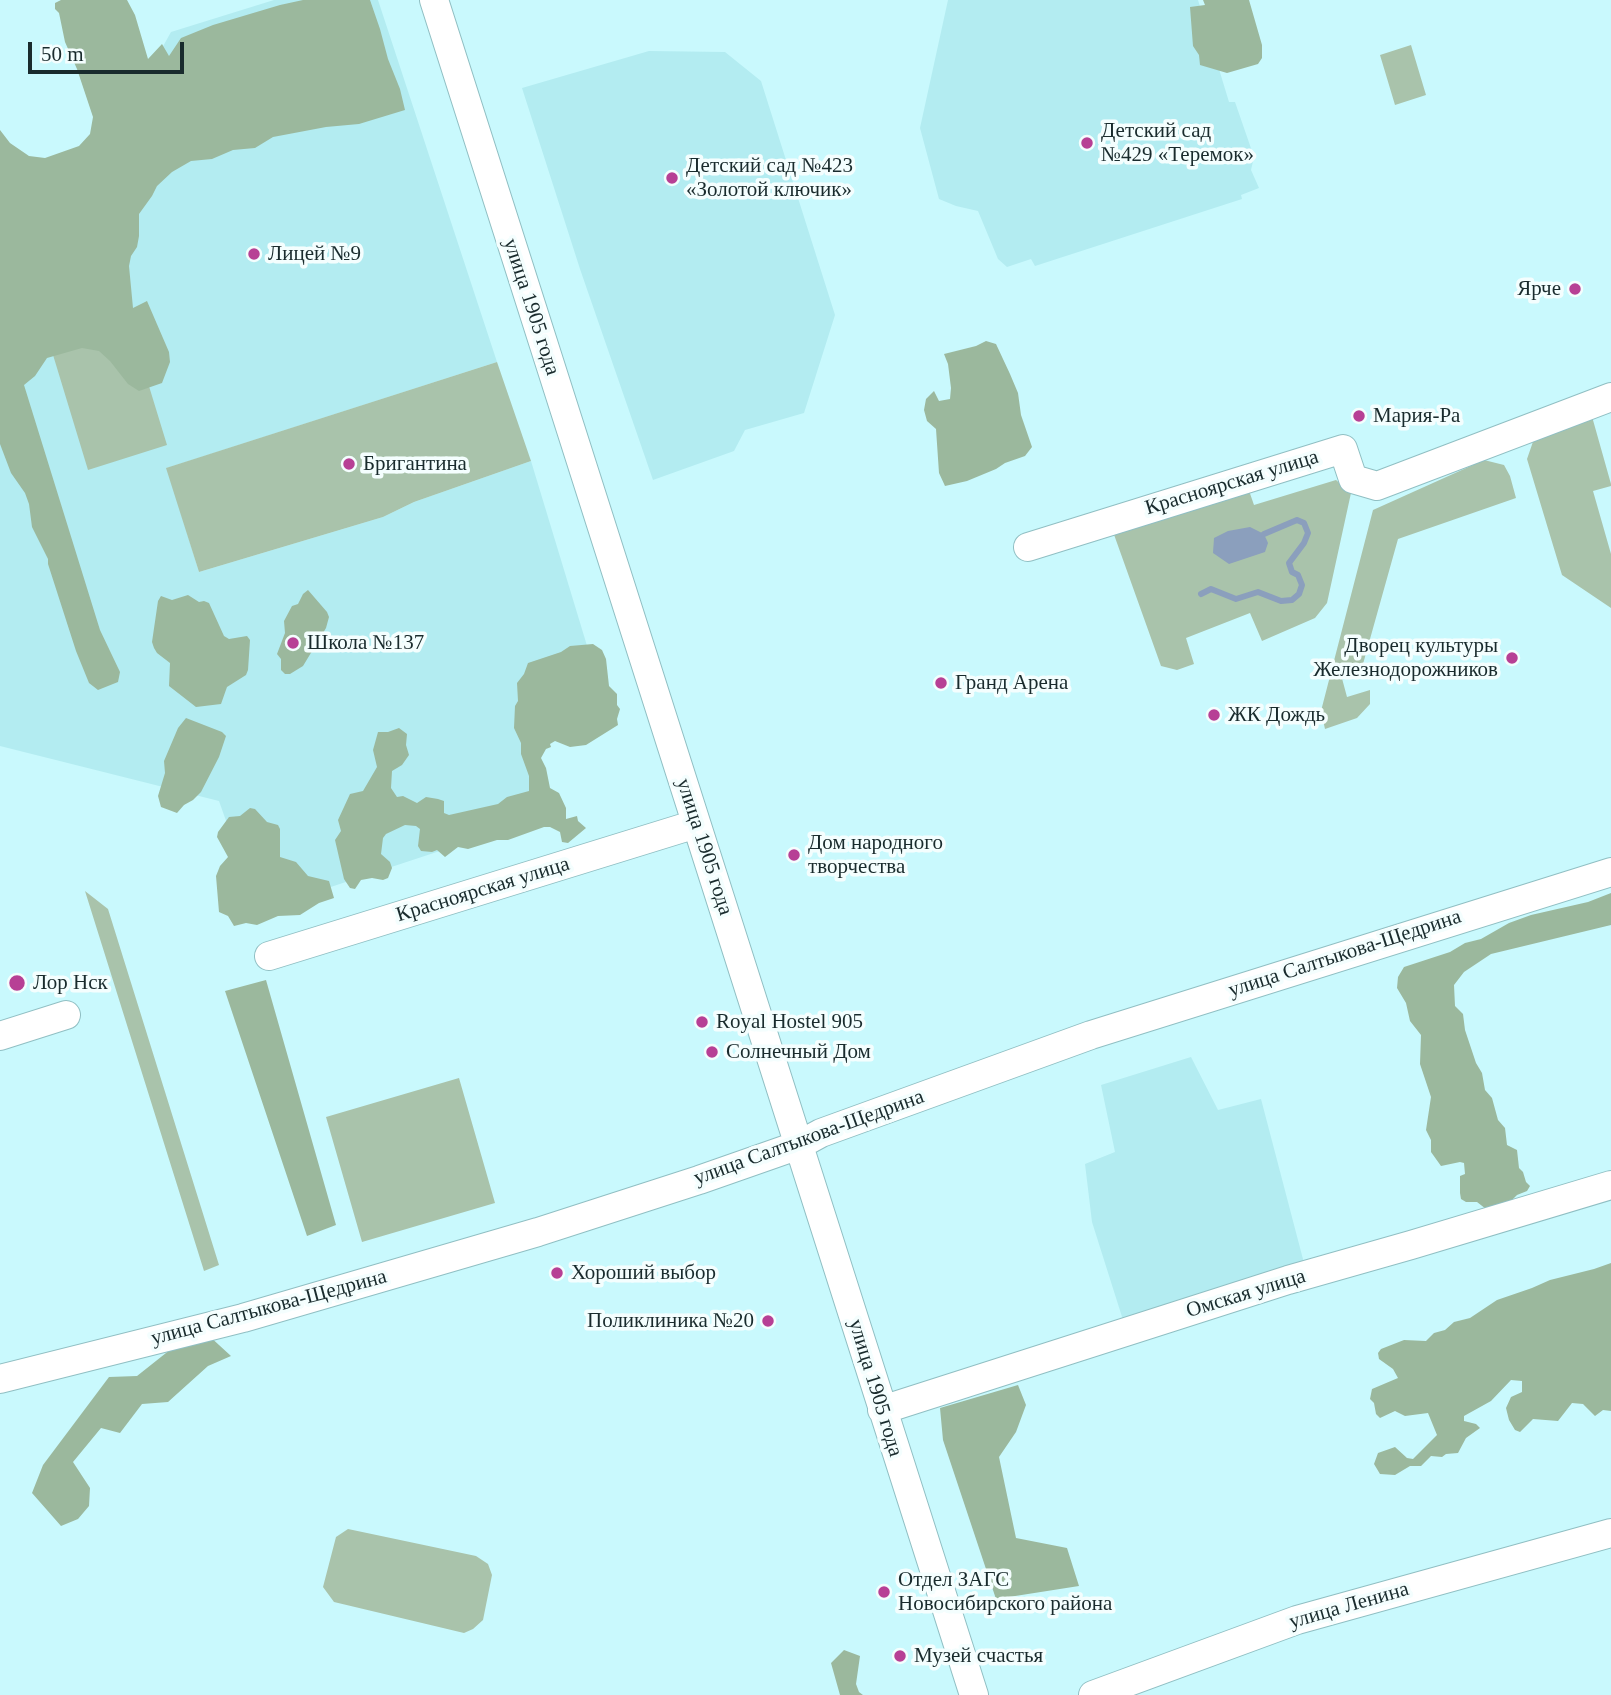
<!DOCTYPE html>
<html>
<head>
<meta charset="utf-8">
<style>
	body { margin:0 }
	#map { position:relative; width:1611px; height:1695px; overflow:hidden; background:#c9f9fd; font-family:"Times New Roman",serif }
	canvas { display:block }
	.scale { position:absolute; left:28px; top:42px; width:156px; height:32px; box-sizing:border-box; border:4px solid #192b2d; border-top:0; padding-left:9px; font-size:21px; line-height:24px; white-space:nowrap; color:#192b2d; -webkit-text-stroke:5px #f4fefe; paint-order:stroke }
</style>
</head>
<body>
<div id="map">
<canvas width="1611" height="1695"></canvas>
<div class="scale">50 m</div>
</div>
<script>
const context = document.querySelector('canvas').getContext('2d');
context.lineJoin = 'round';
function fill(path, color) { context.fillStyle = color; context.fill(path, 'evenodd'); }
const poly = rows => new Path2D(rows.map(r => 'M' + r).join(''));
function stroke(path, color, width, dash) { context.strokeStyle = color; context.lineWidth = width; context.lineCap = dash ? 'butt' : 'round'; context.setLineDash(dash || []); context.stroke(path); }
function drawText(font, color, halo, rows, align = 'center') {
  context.font = font + ' "Times New Roman",serif'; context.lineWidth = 7; context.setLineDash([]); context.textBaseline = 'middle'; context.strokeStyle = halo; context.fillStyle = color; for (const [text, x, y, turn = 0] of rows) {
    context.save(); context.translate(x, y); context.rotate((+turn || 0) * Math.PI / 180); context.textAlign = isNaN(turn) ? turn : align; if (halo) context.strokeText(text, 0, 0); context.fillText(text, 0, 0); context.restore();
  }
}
const built = poly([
	[274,0,378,0,497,362,167,468,199,572,383,517,414,502,531,461,608,715,531,738,555,813,258,911,219,801,0,746,0,346,96,166,171,32],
	[948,0,1198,0,1229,102,1235,102,1254,157,1251,170,1259,188,1241,195,1242,199,1035,266,1031,259,1007,267,998,259,978,211,956,206,939,199,920,128],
	[649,51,725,52,761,81,835,315,804,413,745,430,734,451,653,480,580,269,522,88],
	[1191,1057,1218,1110,1261,1099,1304,1263,1123,1320,1092,1222,1085,1164,1115,1152,1101,1085]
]);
const green = poly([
	[1411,45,1426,95,1395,105,1380,55],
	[122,298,167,445,88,470,43,322],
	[497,362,531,461,414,502,383,517,199,572,166,468],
	[1591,413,1611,484,1611,486,1593,491,1611,554,1611,608,1562,575,1527,459,1535,436],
	[1484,460,1504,465,1510,476,1516,498,1398,539,1363,664,1340,671,1347,697,1370,690,1370,704,1357,718,1325,729,1321,711,1373,510],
	[1336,480,1351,493,1327,603,1315,618,1262,641,1250,613,1186,638,1194,664,1177,670,1161,666,1112,529,1246,482,1254,505],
	[85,891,108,909,219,1265,204,1271],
	[459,1078,495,1203,362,1242,326,1117],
	[348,1529,476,1556,488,1564,492,1575,483,1620,473,1629,464,1633,334,1602,323,1587,336,1537]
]);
const forest = poly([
	[61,0,127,0,135,15,148,59,162,44,169,56,181,38,213,25,280,5,303,0,370,0,380,29,388,59,400,89,405,110,359,124,326,127,273,137,255,148,233,150,212,159,191,161,172,172,157,186,152,196,139,214,139,236,137,247,131,256,129,266,133,308,147,301,169,352,170,362,162,383,139,391,128,384,110,361,99,351,82,348,47,358,35,376,24,385,100,630,120,672,118,682,98,690,89,683,76,651,48,564,48,559,32,527,29,504,25,493,11,473,0,444,0,130,10,143,29,156,45,158,79,146,90,134,93,117,77,69,65,42,59,13,55,9,55,3],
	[1203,0,1249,0,1262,45,1262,58,1258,64,1227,73,1200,65,1199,55,1193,46,1190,7,1205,5],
	[986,341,996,344,1010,374,1018,393,1021,415,1032,447,1025,456,1005,463,996,469,967,481,945,486,939,473,936,429,927,421,924,410,926,399,934,391,939,401,950,399,951,388,948,364,944,354,976,346],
	[308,590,327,612,329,617,326,628,303,666,290,674,285,674,281,670,281,659,277,654,285,633,284,621,292,606,298,604,303,594],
	[188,595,199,602,204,601,209,603,224,636,229,639,247,636,250,640,248,670,246,675,227,687,221,704,196,707,169,686,170,663,157,653,154,648,152,642,158,601,161,596,172,600],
	[593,644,602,650,606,659,609,686,617,694,617,705,620,709,617,719,618,725,586,745,570,747,555,741,550,744,551,747,546,749,541,758,546,768,550,788,559,793,566,808,566,819,577,816,578,821,586,828,568,843,562,842,560,832,550,827,544,827,508,840,497,840,468,849,458,847,445,857,437,850,432,852,421,851,418,846,420,829,416,826,405,825,386,834,383,838,381,854,390,862,392,868,388,878,383,880,372,878,361,880,355,889,350,888,344,879,335,840,341,831,338,820,350,794,363,791,377,767,373,750,378,732,388,732,399,728,407,734,406,745,409,755,402,765,392,771,391,788,397,797,403,796,417,803,426,797,438,799,444,801,444,813,449,815,498,804,507,797,529,791,529,776,521,754,521,743,514,728,515,706,518,701,517,683,524,674,528,663,561,652,570,646],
	[186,718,222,732,226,736,219,757,201,792,193,800,184,805,177,813,161,807,158,796,165,773,164,761,178,728],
	[250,808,255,809,267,822,278,825,280,829,280,857,296,862,308,876,329,881,334,898,319,903,300,915,278,916,257,925,246,923,234,926,228,916,219,912,216,876,220,866,228,857,217,837,218,832,229,817,240,816],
	[1611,893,1611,925,1491,954,1464,972,1454,985,1455,1006,1463,1014,1465,1030,1476,1063,1482,1073,1485,1090,1492,1098,1498,1120,1505,1128,1507,1145,1517,1150,1519,1168,1523,1172,1526,1182,1530,1186,1527,1191,1517,1195,1509,1203,1486,1209,1477,1202,1466,1202,1461,1199,1460,1193,1460,1176,1465,1174,1464,1163,1460,1162,1441,1166,1431,1152,1431,1140,1426,1130,1431,1097,1420,1064,1421,1035,1410,1021,1406,1003,1397,988,1398,977,1404,967,1450,952,1465,943,1481,939,1509,923,1531,915,1588,902],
	[266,980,336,1225,307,1236,225,991],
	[1611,1263,1611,1411,1603,1410,1595,1416,1583,1404,1572,1403,1558,1421,1533,1419,1520,1432,1515,1430,1509,1420,1506,1408,1511,1397,1522,1392,1522,1381,1511,1380,1491,1401,1464,1416,1464,1421,1476,1424,1480,1428,1466,1438,1458,1453,1446,1454,1442,1457,1431,1456,1421,1466,1410,1466,1395,1475,1380,1474,1374,1464,1378,1453,1395,1447,1407,1458,1413,1459,1437,1435,1428,1413,1405,1416,1395,1411,1380,1418,1376,1414,1374,1403,1370,1399,1372,1389,1398,1378,1393,1369,1379,1359,1378,1353,1381,1349,1404,1340,1426,1341,1434,1333,1445,1330,1454,1322,1470,1318,1497,1300,1532,1288,1550,1280,1594,1269],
	[190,1334,207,1334,231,1356,208,1366,168,1402,142,1404,120,1433,101,1428,73,1462,90,1488,89,1506,78,1519,61,1526,32,1493,43,1465,109,1377,137,1376],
	[1018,1385,1026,1405,1016,1432,999,1457,1016,1538,1067,1548,1079,1586,996,1599,943,1440,940,1408],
	[844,1650,860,1656,856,1684,859,1692,863,1695,840,1695,831,1663]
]);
const water = poly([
	[1250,527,1264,534,1268,543,1265,552,1229,564,1213,553,1214,538,1228,531]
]);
const stream = poly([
	[1201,594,1211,589,1236,599,1258,592,1281,601,1292,600,1299,594,1302,585,1298,575,1292,572,1289,563,1304,543,1308,533,1304,523,1297,520,1264,534]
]);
const minor = poly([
	[434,0,974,1695],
	[1028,547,1343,449,1353,479,1377,486,1611,397],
	[269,956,696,824],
	[0,1036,66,1015],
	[0,1379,243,1318,538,1232,699,1180,799,1145,821,1133,1091,1035,1611,872],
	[882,1410,1288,1280,1411,1245,1611,1185],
	[1093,1695,1297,1620,1611,1533]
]);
const markers = [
	[1087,143,7,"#b74095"],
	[672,178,7,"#b74095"],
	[254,254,7,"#b74095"],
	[1575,289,7,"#b74095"],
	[1359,416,7,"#b74095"],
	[349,464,7,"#b74095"],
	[293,643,7,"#b74095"],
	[1512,658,7,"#b74095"],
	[941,683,7,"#b74095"],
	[1214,715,7,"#b74095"],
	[794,855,7,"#b74095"],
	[17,983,9,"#b74095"],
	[702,1022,7,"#b74095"],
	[712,1052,7,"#b74095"],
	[557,1273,7,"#b74095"],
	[768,1321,7,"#b74095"],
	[884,1592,7,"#b74095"],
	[900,1656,7,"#b74095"]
];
const poiNames = [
	["Детский сад",1101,131],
	["№429 «Теремок»",1101,155],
	["Детский сад №423",686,166],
	["«Золотой ключик»",686,190],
	["Лицей №9",268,254],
	["Ярче",1561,289,"right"],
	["Мария-Ра",1373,416],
	["Бригантина",363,464],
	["Школа №137",307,643],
	["Дворец культуры",1498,646,"right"],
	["Железнодорожников",1498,670,"right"],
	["Гранд Арена",955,683],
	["ЖК Дождь",1228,715],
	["Дом народного",808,843],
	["творчества",808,867],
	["Лор Нск",33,983],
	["Royal Hostel 905",716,1022],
	["Солнечный Дом",726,1052],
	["Хороший выбор",571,1273],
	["Поликлиника №20",754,1321,"right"],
	["Отдел ЗАГС",898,1580],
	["Новосибирского района",898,1604],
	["Музей счастья",914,1656]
];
const streetNames = [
	["улица 1905 года",531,307,72],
	["Красноярская улица",1232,483,-17],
	["улица 1905 года",704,847,72],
	["Красноярская улица",483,890,-17],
	["улица Салтыкова-Щедрина",1345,954,-18],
	["улица Салтыкова-Щедрина",809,1138,-20],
	["Омская улица",1246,1294,-17],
	["улица Салтыкова-Щедрина",269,1308,-15],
	["улица 1905 года",875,1388,73],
	["улица Ленина",1349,1606,-16]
];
fill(built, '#b3ecf1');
fill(green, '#a9c3ab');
fill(forest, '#9bb89d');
fill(water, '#8b9fbd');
stroke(stream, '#8b9fbd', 6);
stroke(minor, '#90bfc3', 30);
stroke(minor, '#fff', 28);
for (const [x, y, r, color] of markers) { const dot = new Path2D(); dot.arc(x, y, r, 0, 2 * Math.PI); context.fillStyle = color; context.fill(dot); stroke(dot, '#f4fefe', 2.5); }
drawText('21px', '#192b2d', '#f4fefe', poiNames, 'left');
drawText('21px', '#192b2d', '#f4fefe', streetNames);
</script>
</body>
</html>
